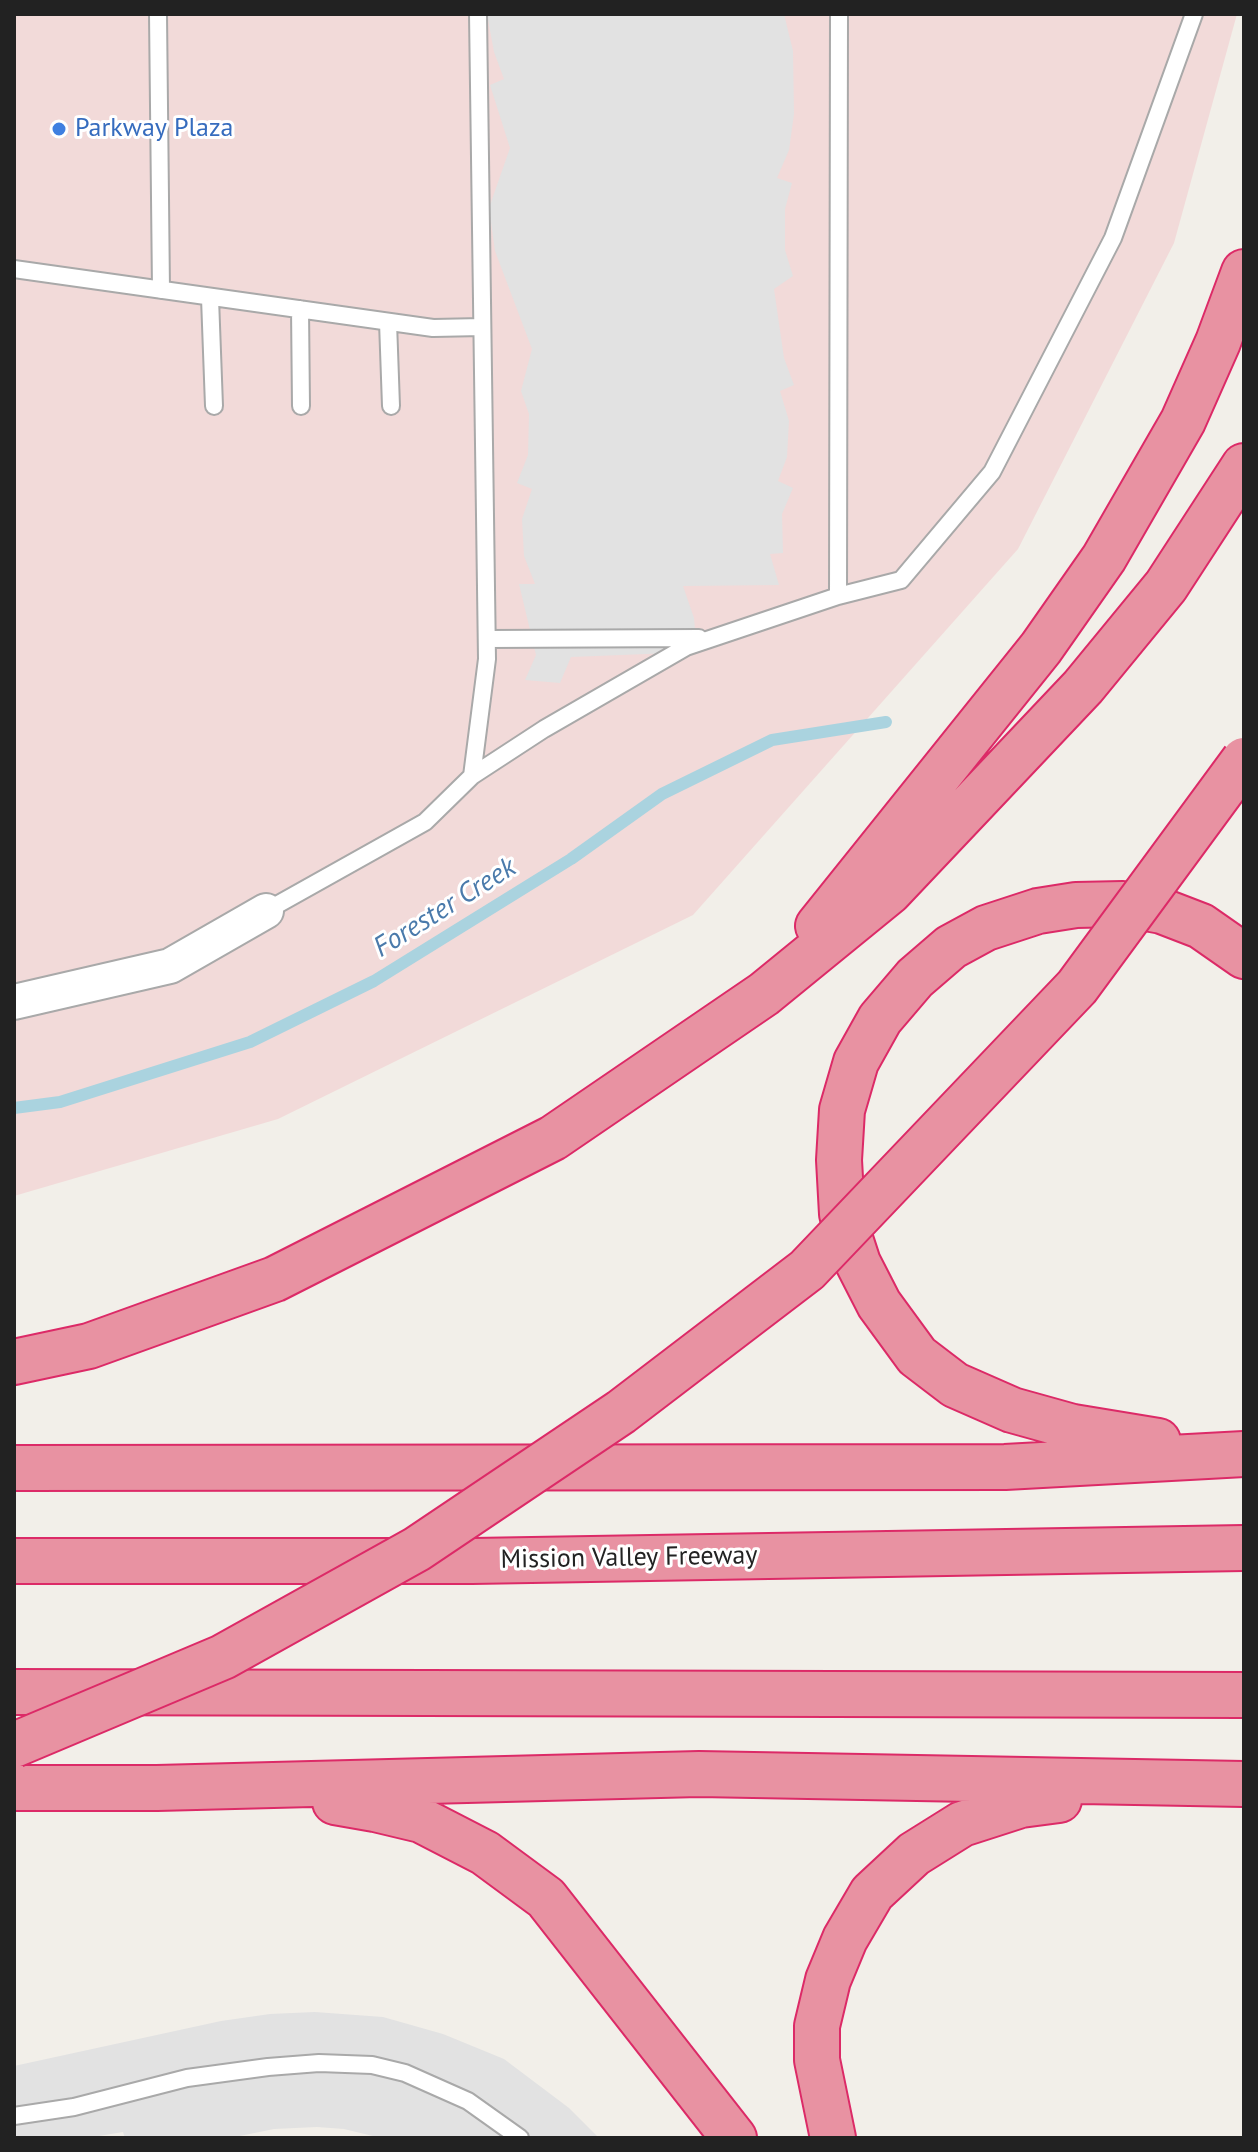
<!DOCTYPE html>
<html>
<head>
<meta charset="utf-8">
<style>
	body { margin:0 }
	#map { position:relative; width:1258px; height:2152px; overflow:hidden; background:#f2efe9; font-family:"PT Sans",sans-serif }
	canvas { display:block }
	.frame { position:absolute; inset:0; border:16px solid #222; pointer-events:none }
</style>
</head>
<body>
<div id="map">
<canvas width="1258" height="2152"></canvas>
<div class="frame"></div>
</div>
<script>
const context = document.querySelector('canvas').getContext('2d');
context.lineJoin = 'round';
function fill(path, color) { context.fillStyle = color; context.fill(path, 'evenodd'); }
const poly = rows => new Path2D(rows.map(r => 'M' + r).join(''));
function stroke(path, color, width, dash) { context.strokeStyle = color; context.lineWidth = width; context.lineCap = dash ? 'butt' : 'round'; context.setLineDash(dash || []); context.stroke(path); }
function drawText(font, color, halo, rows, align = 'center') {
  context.font = font + ' "PT Sans",sans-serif'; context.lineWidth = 6; context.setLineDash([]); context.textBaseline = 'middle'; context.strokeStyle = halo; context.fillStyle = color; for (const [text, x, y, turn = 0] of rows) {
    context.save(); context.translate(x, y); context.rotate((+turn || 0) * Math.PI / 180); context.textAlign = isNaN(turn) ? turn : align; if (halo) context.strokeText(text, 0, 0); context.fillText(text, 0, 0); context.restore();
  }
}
const commercial = poly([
	[14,14,1237,14,1174,243,1018,549,693,915,278,1119,14,1196]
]);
const parking = poly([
	[784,14,793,51,794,114,789,150,777,178,792,183,785,209,785,250,793,276,774,289,784,358,794,385,780,391,789,421,787,457,778,481,793,488,782,514,783,553,770,554,779,585,683,586,694,618,697,652,571,657,560,683,525,680,536,655,519,584,535,584,524,556,522,519,532,489,517,483,528,455,529,414,521,391,532,349,495,251,489,208,510,148,490,85,504,79,494,52,487,14],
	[315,2012,383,2017,443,2034,504,2059,569,2108,599,2138,381,2138,344,2129,317,2127,274,2129,230,2138,125,2138,123,2132,87,2138,14,2138,14,2066,221,2021,270,2014]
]);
const stream = poly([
	[14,1108,60,1102,250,1042,374,981,571,859,662,794,772,740,886,722]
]);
const service = poly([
	[158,14,161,290],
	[14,269,433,328,482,327],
	[210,298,214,406],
	[300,309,301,406],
	[388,322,391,406],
	[838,596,901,580,992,472,1113,238,1194,14],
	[487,639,699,638],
	[472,776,544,729,686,647,838,596,839,14],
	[266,911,425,822,472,776,487,659,478,14],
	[14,2116,74,2107,187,2078,268,2067,319,2063,372,2065,405,2073,468,2101,520,2138]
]);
const minor = poly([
	[14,1002,170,966,266,911]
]);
const motorway = poly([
	[818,926,1041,648,1104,558,1183,421,1218,342,1244,272],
	[14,1362,89,1346,275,1279,553,1138,764,994,889,892,1083,687,1166,586,1244,466],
	[1158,1441,1073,1427,1012,1410,955,1385,917,1356,879,1304,858,1263,842,1214,839,1160,842,1110,856,1062,880,1019,915,978,951,947,986,928,1038,911,1076,905,1123,904,1162,911,1201,926,1244,956],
	[14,1468,1005,1467,1244,1454],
	[14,1561,472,1561,1244,1548],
	[14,1692,1244,1695],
	[14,1788,157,1788,699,1774,1244,1784],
	[335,1802,375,1809,421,1820,485,1853,546,1898,734,2138],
	[833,2138,817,2060,817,2026,828,1980,845,1939,872,1893,914,1854,962,1824,1021,1805,1059,1800]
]);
const motorwayBridge = poly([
	[14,1745,223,1657,417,1549,621,1412,807,1270,1077,987,1244,760]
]);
const markers = [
	[59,129,8,"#3f7fe0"]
];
const shopNames = [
	["Parkway Plaza",75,129]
];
const streetNames = [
	["Mission Valley Freeway",629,1558,-1]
];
const waterNames = [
	["Forester Creek",445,908,-32]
];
fill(commercial, '#f2dad9');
fill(parking, '#e2e2e2');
stroke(stream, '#aad3df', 12);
stroke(service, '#a9a9a9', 20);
stroke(minor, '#a9a9a9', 38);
stroke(motorway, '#dc2a67', 48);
stroke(service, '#fff', 16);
stroke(minor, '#fff', 34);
stroke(motorway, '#e892a2', 44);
stroke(motorwayBridge, '#dc2a67', 48, []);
stroke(motorwayBridge, '#e892a2', 44);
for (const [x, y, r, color] of markers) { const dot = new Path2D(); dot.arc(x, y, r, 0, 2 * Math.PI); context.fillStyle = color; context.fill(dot); stroke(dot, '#fff', 3); }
drawText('26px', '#366cbe', '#fff', shopNames, 'left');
drawText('26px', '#222', '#fff', streetNames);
drawText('italic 28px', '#4a7aab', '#fff', waterNames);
</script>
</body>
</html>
